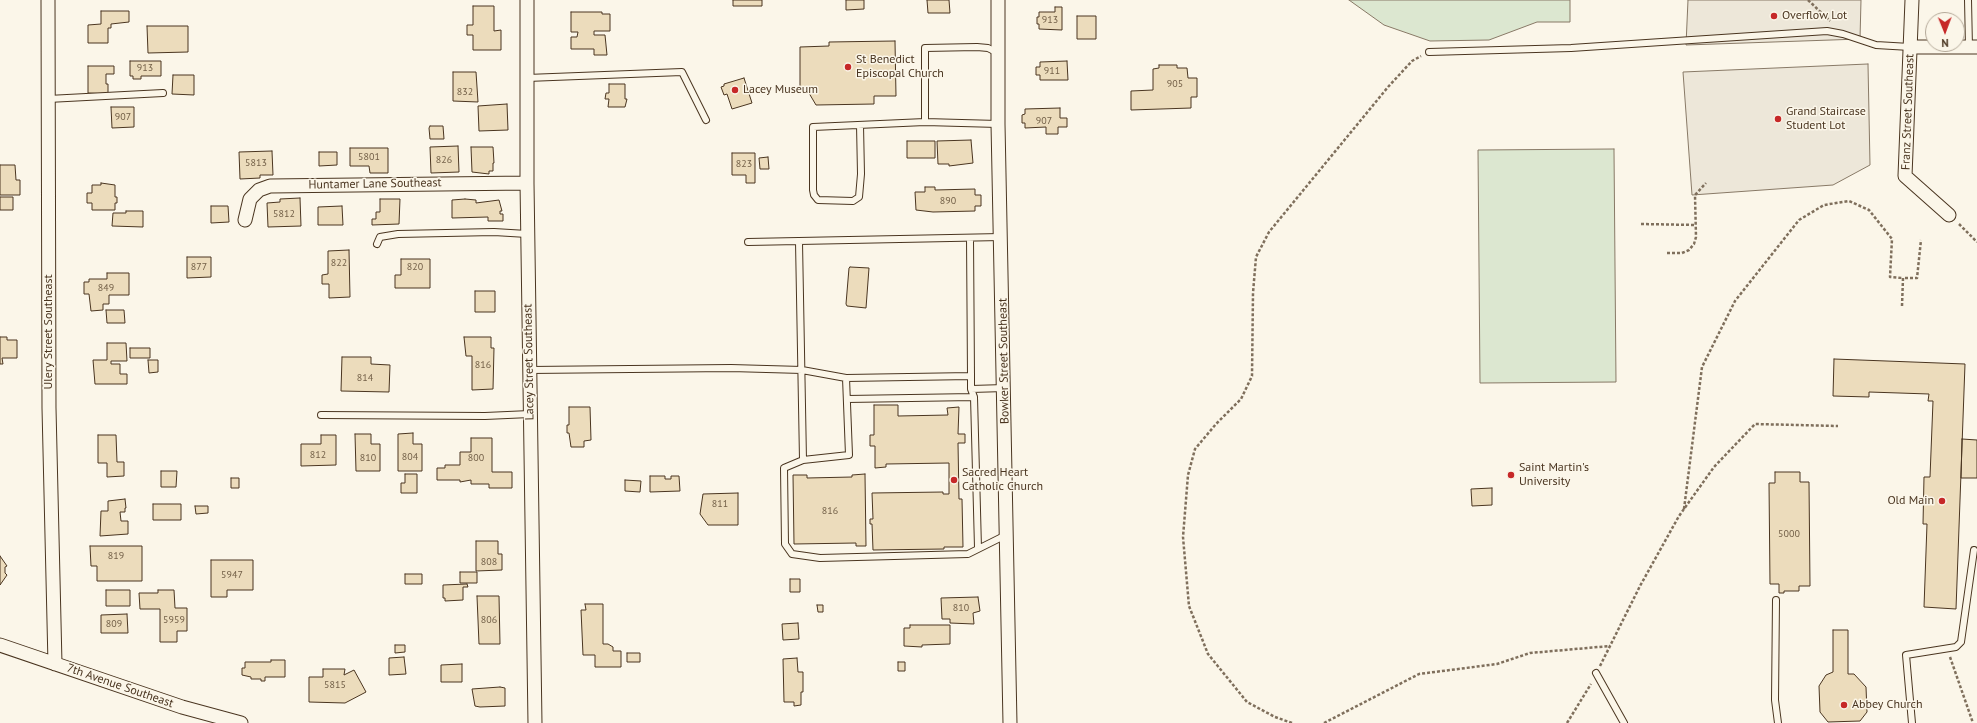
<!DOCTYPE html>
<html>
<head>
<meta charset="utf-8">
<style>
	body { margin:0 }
	#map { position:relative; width:1977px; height:723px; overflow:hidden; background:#fbf6e9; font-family:"PT Sans",sans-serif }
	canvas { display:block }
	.north { position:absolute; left:1925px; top:12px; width:40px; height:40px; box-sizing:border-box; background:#fbf6e9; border:1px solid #b4a999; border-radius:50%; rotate:179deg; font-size:11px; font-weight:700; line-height:16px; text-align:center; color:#4a3520 }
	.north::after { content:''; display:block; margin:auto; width:14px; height:18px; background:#c62828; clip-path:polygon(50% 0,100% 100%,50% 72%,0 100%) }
</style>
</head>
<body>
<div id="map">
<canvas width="1977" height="723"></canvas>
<div class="north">N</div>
</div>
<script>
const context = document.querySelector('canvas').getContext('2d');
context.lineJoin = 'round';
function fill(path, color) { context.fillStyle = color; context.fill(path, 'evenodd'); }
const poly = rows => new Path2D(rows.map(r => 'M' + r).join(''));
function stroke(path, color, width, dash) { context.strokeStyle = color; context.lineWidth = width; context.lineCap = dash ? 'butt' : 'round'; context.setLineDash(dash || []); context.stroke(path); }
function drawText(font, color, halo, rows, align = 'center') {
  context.font = font + ' "PT Sans",sans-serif'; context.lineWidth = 3; context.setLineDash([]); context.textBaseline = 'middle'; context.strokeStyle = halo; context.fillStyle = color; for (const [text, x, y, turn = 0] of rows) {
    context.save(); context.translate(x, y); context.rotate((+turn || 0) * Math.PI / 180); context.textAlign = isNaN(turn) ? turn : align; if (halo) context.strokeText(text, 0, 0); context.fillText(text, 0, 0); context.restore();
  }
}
const green = poly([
	[1349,0,1570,0,1570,22,1537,22,1489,40,1430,41,1384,25,1349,0],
	[1614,149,1616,382,1480,383,1478,150,1614,149]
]);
const parking = poly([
	[1688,0,1861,0,1860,39,1686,45,1688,0],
	[1868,64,1870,165,1833,185,1692,195,1683,72,1868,64]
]);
const building = poly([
	[733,0,762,0,762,6,733,6,733,0],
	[846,0,864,0,864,9,846,10,846,0],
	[927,0,949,0,950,13,928,13,927,0],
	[473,6,494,6,494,31,501,30,501,50,473,50,473,35,467,35,467,25,473,25,473,6],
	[1055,7,1062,7,1062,30,1039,29,1039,24,1037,24,1037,17,1039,17,1039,12,1055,12,1055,7],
	[101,11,129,11,129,22,111,24,111,28,108,28,108,43,88,43,88,25,101,24,101,11],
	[571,12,602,12,602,14,610,14,610,31,594,31,594,35,605,35,607,55,594,55,594,49,571,49,571,37,577,37,578,32,571,32,571,12],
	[1077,16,1096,16,1096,39,1077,39,1077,16],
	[147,26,188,26,188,52,148,53,147,26],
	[895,41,896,96,874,96,874,104,816,105,806,88,800,88,800,47,829,46,829,42,895,41],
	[130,61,161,61,161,76,141,76,141,79,133,79,133,76,130,76,130,61],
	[1067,61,1068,80,1040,80,1040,75,1036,75,1036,67,1040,67,1040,62,1067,61],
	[1159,65,1177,65,1177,68,1187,68,1188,78,1197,78,1197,97,1191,97,1191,108,1131,110,1131,91,1153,90,1153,69,1159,68,1159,65],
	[88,66,114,66,114,74,106,74,106,84,108,84,108,94,88,93,88,66],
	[453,72,476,72,478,102,453,101,453,72],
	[173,75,194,75,194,95,172,94,173,75],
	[744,78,752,103,732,109,727,94,724,95,721,87,724,86,724,84,744,78],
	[609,84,625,84,625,99,627,99,625,107,608,107,609,99,605,99,606,93,609,93,609,84],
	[507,104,508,130,479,131,478,106,507,104],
	[111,107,134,107,134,127,112,128,111,107],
	[1060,108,1060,118,1067,118,1067,127,1058,127,1058,134,1046,134,1046,127,1025,128,1025,123,1022,123,1022,115,1025,114,1025,109,1060,108],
	[430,126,443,126,444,139,430,139,429,128,430,126],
	[971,140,973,163,949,166,949,164,938,164,937,141,971,140],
	[907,141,935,141,935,158,907,158,907,141],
	[458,146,459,172,431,173,430,147,458,146],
	[471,147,493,147,494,163,493,163,493,171,489,171,489,174,472,172,471,147],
	[350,148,388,148,388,173,370,173,369,166,350,166,350,148],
	[272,151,273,175,260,175,260,178,240,179,239,152,272,151],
	[319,152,337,152,337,165,319,166,319,152],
	[732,153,755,153,755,183,746,183,746,175,732,175,732,153],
	[768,157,769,169,760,169,759,158,768,157],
	[0,165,15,165,16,180,20,180,20,195,0,195,0,165],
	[101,183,115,185,115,197,117,197,117,203,115,203,115,210,92,210,92,203,87,203,87,193,92,193,92,185,101,185,101,183],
	[925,187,935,187,935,190,975,189,975,195,981,195,981,206,975,206,975,211,933,212,916,210,915,192,925,192,925,187],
	[0,197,13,197,13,210,0,210,0,197],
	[300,198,301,226,268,227,267,203,280,202,280,199,300,198],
	[380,199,400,199,399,224,372,225,372,219,376,219,376,212,380,212,380,199],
	[465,199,476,200,476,203,499,200,502,211,500,211,500,214,503,214,503,221,488,221,488,217,452,218,452,200,465,199],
	[211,206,228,206,229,222,211,223,211,206],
	[342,206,343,225,318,225,318,207,342,206],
	[126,211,143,211,143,227,112,226,113,213,126,213,126,211],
	[349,250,350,297,329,298,329,284,322,284,322,275,328,274,328,251,349,250],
	[187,257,211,257,211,277,187,278,187,257],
	[401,259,430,259,430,288,395,288,395,275,401,275,401,259],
	[850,267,869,268,866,308,847,306,846,304,849,268,850,267],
	[107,273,129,273,129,295,109,295,109,304,103,304,103,310,91,311,89,294,84,294,84,282,89,282,89,279,107,279,107,273],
	[475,291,495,291,495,312,475,312,475,291],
	[106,310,124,310,125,323,107,323,106,310],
	[0,337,7,337,7,340,17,340,17,358,2,358,3,364,0,364,0,337],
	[464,337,491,337,491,348,494,348,493,389,472,390,472,356,466,356,464,337],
	[107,343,126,343,127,361,111,361,111,364,120,364,120,374,127,374,127,384,95,384,93,360,107,360,107,343],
	[130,348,150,348,150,358,130,358,130,348],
	[342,357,371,357,371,364,390,365,389,392,341,391,342,357],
	[1834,359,1965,364,1956,609,1924,607,1927,524,1923,524,1924,477,1930,477,1933,401,1928,401,1929,394,1869,392,1869,397,1833,396,1834,359],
	[148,360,158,360,158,372,149,373,148,360],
	[874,405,898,405,898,416,948,415,947,408,959,407,958,434,965,434,965,443,958,443,959,499,962,499,963,547,944,547,944,549,873,550,872,524,870,524,870,519,873,519,872,493,943,492,943,494,949,494,949,463,886,464,886,467,875,468,875,446,870,446,870,435,874,435,874,405],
	[569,407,590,407,591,440,584,441,584,447,571,447,569,433,567,433,567,425,569,425,569,407],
	[413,433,413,444,422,444,422,471,398,471,398,434,413,433],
	[355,434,371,434,371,444,380,444,380,471,356,471,355,434],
	[98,435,116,435,117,462,124,462,124,476,107,477,107,463,98,463,98,435],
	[321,435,336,435,336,465,301,466,301,444,321,444,321,435],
	[471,438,492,438,492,472,512,472,512,488,489,488,489,484,471,484,471,480,460,482,460,480,437,480,437,468,445,468,445,465,460,465,460,452,471,452,471,438],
	[1962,439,1977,440,1977,478,1961,478,1962,439],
	[161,471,177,471,176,487,161,487,161,471],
	[1775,472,1800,472,1800,482,1809,482,1810,586,1799,586,1799,591,1784,591,1784,593,1779,593,1779,584,1770,584,1769,483,1775,483,1775,472],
	[405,474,417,474,417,493,401,493,401,483,405,483,405,474],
	[865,474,866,546,856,546,856,543,794,544,793,475,807,475,807,478,852,477,852,475,865,474],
	[650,476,665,476,665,479,671,479,671,476,679,476,680,491,650,492,650,476],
	[231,478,239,478,239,488,231,488,231,478],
	[625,480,641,481,640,492,625,491,625,480],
	[1492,488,1492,505,1472,506,1471,489,1492,488],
	[738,493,738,525,708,525,700,514,703,494,738,493],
	[125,499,126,508,125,508,125,512,120,512,121,521,128,521,128,534,100,536,101,511,108,511,108,501,125,499],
	[153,504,181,504,181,520,153,520,153,504],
	[195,506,208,506,208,513,196,514,195,506],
	[476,541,498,541,498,554,502,554,502,570,476,571,476,541],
	[90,546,142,546,142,581,97,581,97,566,91,566,90,546],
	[0,556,7,566,5,567,5,573,7,575,0,585,0,556],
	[211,560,253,560,253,590,227,590,227,597,211,597,211,560],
	[460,572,477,572,477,583,460,583,460,572],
	[405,574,422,574,422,584,405,584,405,574],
	[790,579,800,579,800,592,790,592,790,579],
	[467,584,468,587,463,587,463,600,445,601,445,598,443,598,443,585,467,584],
	[106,590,130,590,130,606,106,606,106,590],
	[158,590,174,590,175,608,187,608,187,631,177,631,177,642,160,642,160,609,140,609,139,593,158,593,158,590],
	[477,596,499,596,500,644,479,644,477,596],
	[978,597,980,611,973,613,974,624,950,623,950,619,942,619,941,598,978,597],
	[585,604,603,604,603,644,608,644,613,647,613,651,621,651,621,667,595,667,595,655,583,655,581,610,586,610,585,604],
	[817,605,823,605,823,612,818,612,817,605],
	[127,614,128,633,101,633,101,615,127,614],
	[798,623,799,639,783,640,782,624,798,623],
	[910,625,950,625,950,644,922,645,922,647,904,646,904,628,910,628,910,625],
	[1833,630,1848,630,1848,674,1854,674,1866,687,1867,712,1860,721,1828,722,1820,712,1819,686,1826,675,1833,672,1833,630],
	[395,645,405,645,405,652,395,653,395,645],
	[627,653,640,653,640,662,627,662,627,653],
	[404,657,406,674,389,675,389,658,404,657],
	[797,658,798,672,803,672,803,692,801,692,801,705,794,706,794,702,784,702,783,659,797,658],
	[271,660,285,660,285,677,265,677,265,681,261,681,261,679,251,679,251,677,242,675,242,668,245,668,245,662,271,662,271,660],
	[898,662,905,662,905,671,898,671,898,662],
	[462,664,462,682,441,682,441,665,462,664],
	[323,669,345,669,344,675,354,670,366,692,345,703,309,702,309,677,323,677,323,669],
	[500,687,505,688,505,706,480,707,475,706,472,689,500,687]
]);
const path = poly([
	[1808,0,1830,21],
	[1641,224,1696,225],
	[1959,224,1977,242],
	[1667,253,1682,253,1689,250,1694,244,1696,237,1695,195,1706,183],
	[1902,306,1903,278,1917,278,1921,240],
	[1684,509,1702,367,1735,301,1799,220,1824,205,1849,201,1869,210,1892,239,1890,277,1903,278],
	[1950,657,1973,723],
	[1600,666,1640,586,1679,516,1714,467,1755,424,1838,426],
	[1292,723,1275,717,1247,702,1208,654,1189,606,1183,537,1188,475,1195,449,1216,424,1241,399,1252,376,1253,293,1256,257,1269,232,1388,87,1412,61,1421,56],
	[1324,723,1419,674,1497,664,1530,653,1610,646],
	[1567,723,1591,684]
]);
const service = poly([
	[1968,0,1969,47],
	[1429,52,1571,48,1827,31,1843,34,1876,45,1910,47],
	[527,78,682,72,706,120],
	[48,99,163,93],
	[925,122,925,48,977,47,988,48,998,53],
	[860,125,861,174,859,197,853,201,818,200,814,195,813,190,813,127,925,122,998,124],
	[970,238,971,376],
	[748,242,1001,237],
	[799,242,803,460,849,455,846,378],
	[377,244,380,237,398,234,494,232,527,234],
	[530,370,731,368,802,370,846,378,971,376,971,389,974,397,978,548],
	[971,389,1005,388],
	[847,399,974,397],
	[321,415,485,416,530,414],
	[803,460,784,468,785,544,792,554,820,558,968,554,1006,535],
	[1776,600,1775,700,1778,723],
	[1596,673,1624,723],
	[1912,723,1906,655,1956,647,1961,642,1974,550]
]);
const minor = poly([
	[48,0,49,408,55,664],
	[527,0,527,183,535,723],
	[998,0,998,124,1010,723],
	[1912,0,1905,176,1949,215],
	[1910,47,1977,47],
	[245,220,250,199,259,190,270,186,527,183],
	[0,645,182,707,241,723]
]);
const markers = [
	[1774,16,4,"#c62828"],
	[848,67,4,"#c62828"],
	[735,90,4,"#c62828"],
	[1778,119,4,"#c62828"],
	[1511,475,4,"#c62828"],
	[954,480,4,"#c62828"],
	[1942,501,4,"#c62828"],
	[1844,705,4,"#c62828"]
];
const numberNames = [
	["913",1050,20],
	["913",145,68],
	["911",1052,71],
	["905",1175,84],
	["832",465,92],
	["907",123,117],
	["907",1044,121],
	["5801",369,157],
	["826",444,160],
	["5813",256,163],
	["823",744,164],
	["890",948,201],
	["5812",284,214],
	["822",339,263],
	["877",199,267],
	["820",415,267],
	["849",106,288],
	["816",483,365],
	["814",365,378],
	["812",318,455],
	["804",410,457],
	["810",368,458],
	["800",476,458],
	["811",720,504],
	["816",830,511],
	["5000",1789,534],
	["819",116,556],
	["808",489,562],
	["5947",232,575],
	["810",961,608],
	["5959",174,620],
	["806",489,620],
	["809",114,624],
	["5815",335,685]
];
const poiNames = [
	["Overflow Lot",1782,16],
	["St Benedict",856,60],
	["Episcopal Church",856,74],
	["Lacey Museum",743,90],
	["Grand Staircase",1786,112],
	["Student Lot",1786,126],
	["Saint Martin's",1519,468],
	["University",1519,482],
	["Sacred Heart",962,473],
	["Catholic Church",962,487],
	["Old Main",1934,501,"right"],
	["Abbey Church",1852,705]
];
const streetNames = [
	["Franz Street Southeast",1908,112,-88],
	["Huntamer Lane Southeast",375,184,-1],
	["Ulery Street Southeast",49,332,-90],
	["Bowker Street Southeast",1004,361,-91],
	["Lacey Street Southeast",529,362,-91],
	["7th Avenue Southeast",120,686,19]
];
fill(green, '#dce7d0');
stroke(green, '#887966', 1);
fill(parking, '#ede7d9');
stroke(parking, '#887966', 1);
fill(building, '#ecdcbc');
stroke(building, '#4a3520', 1);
stroke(service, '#4a3520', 8);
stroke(minor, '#4a3520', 15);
stroke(path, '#7f6f5c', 2.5, [3, 2]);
stroke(service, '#fbf6e9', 6);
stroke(minor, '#fbf6e9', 13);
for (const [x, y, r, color] of markers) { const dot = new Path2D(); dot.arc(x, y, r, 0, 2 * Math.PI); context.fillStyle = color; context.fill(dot); stroke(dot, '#fbf6e9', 1.5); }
drawText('10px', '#725f47', null, numberNames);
drawText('12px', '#4a3520', '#fbf6e9', poiNames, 'left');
drawText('12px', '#4a3520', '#fbf6e9', streetNames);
</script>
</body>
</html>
